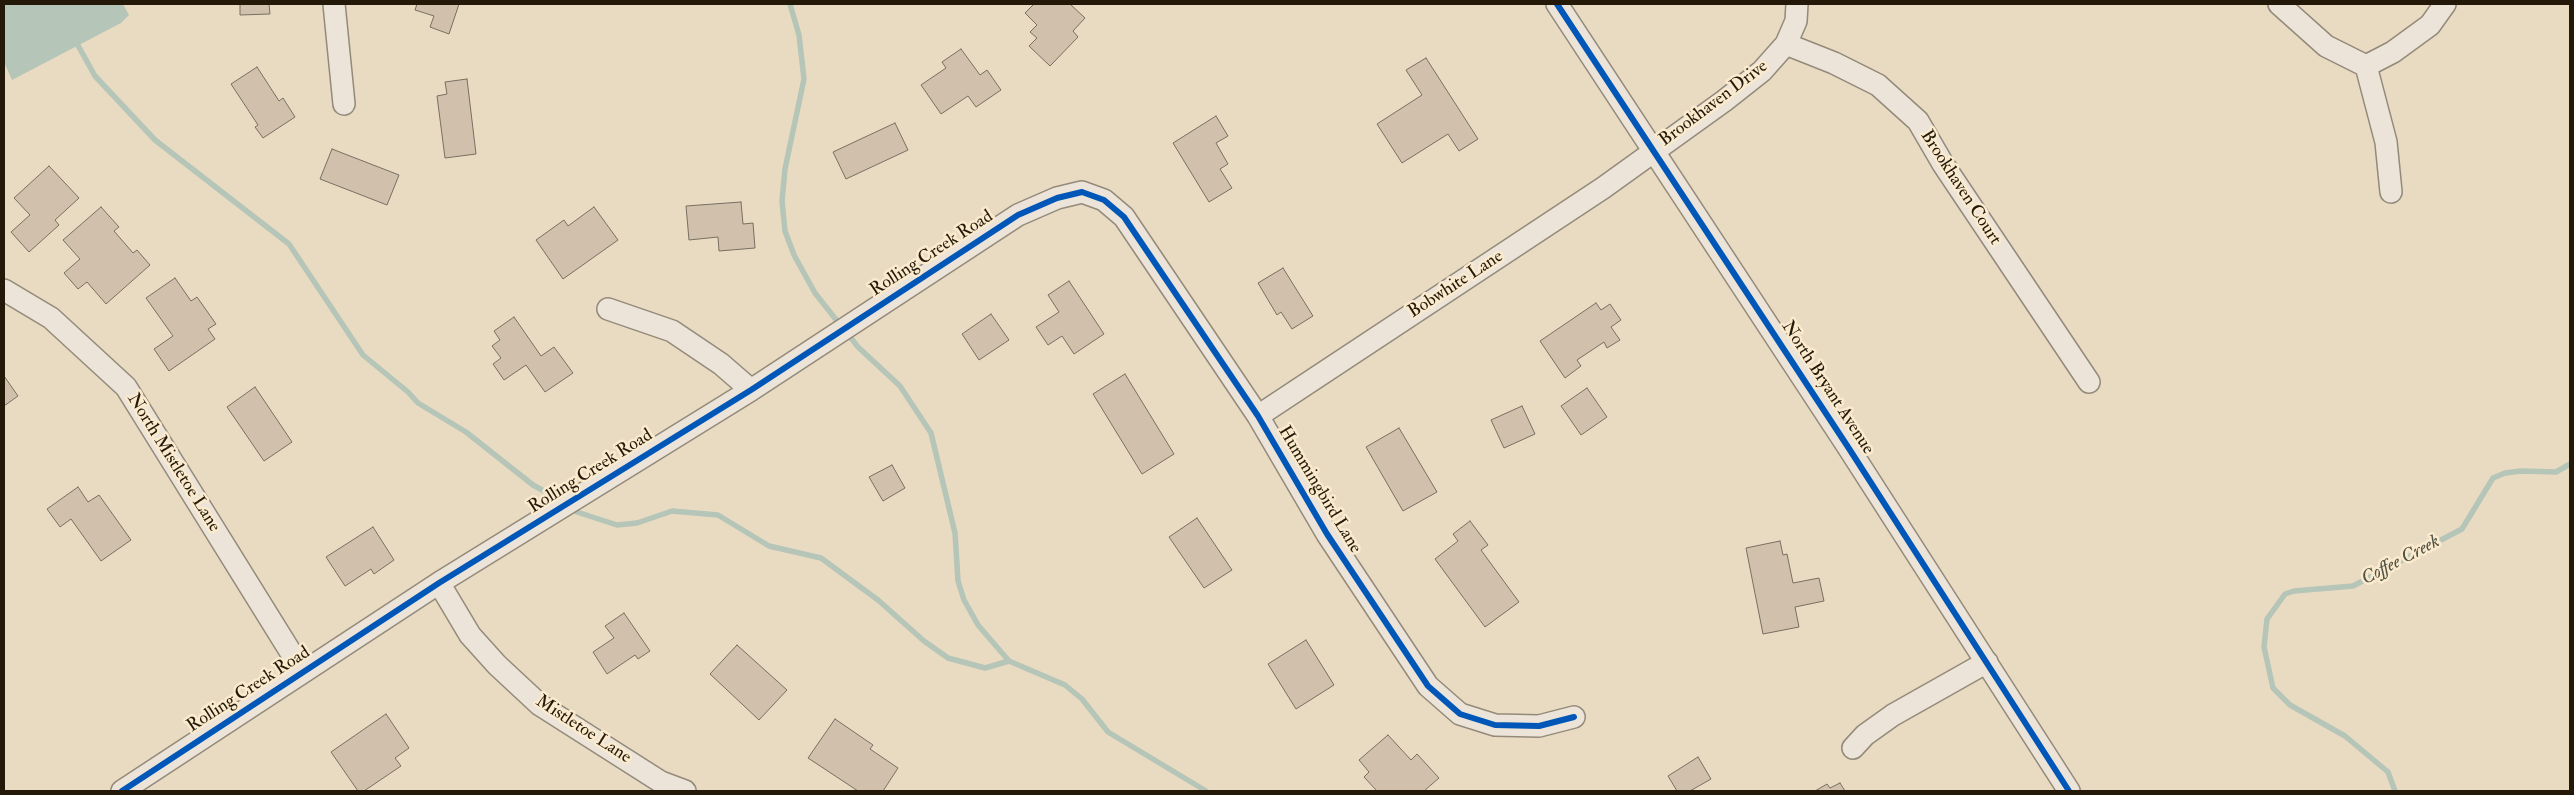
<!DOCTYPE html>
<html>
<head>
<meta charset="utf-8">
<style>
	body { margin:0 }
	#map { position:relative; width:2574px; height:795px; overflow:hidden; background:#e9dbc2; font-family:"IM FELL Double Pica",serif }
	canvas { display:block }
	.frame { position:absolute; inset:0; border:5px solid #241909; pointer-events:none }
</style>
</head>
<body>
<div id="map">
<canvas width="2574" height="795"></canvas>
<div class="frame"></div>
</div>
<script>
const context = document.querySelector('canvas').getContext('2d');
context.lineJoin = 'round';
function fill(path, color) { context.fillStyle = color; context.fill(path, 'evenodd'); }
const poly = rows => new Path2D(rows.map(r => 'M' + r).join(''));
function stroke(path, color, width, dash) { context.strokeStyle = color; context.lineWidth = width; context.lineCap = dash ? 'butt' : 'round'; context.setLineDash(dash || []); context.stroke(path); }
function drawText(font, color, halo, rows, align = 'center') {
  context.font = font + ' "IM FELL Double Pica",serif'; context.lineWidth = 5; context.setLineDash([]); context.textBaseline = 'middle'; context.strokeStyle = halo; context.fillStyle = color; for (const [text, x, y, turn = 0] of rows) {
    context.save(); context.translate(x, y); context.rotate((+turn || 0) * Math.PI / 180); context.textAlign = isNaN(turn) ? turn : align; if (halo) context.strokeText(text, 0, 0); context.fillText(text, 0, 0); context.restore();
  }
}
const water = poly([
	[4,4,123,4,129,15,121,23,12,80,4,62]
]);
const stream = poly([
	[790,4,799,35,804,79,785,169,782,201,785,231,794,255,815,293,841,326],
	[75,40,95,76,155,140,289,244,363,355,408,392,418,403,466,432,533,485,562,501],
	[847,333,858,347,900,386,931,433,955,533,958,581,964,600,978,625,1009,661,1065,685,1082,699,1108,732,1206,791],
	[570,507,577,512,617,525,637,523,672,511,718,515,769,546,821,558,878,600,924,641,948,658,985,668,1009,661],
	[2395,791,2388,772,2345,736,2290,705,2273,688,2264,647,2267,619,2285,594,2294,591,2353,586,2462,529,2493,478,2505,473,2521,471,2556,472,2570,464]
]);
const building = poly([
	[240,4,269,4,270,14,240,15,240,4],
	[417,4,459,4,449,34,430,27,434,16,415,10,417,4],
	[1034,4,1070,4,1085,18,1073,31,1078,37,1050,66,1029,46,1037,38,1030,32,1037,25,1025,13,1034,4],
	[961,49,980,75,987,70,1001,90,976,107,968,96,941,114,921,85,946,68,942,62,961,49],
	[1426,58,1478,139,1459,151,1448,134,1402,163,1377,124,1422,95,1406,70,1426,58],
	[257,67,279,101,283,98,295,117,263,138,255,127,258,125,231,84,257,67],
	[467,79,476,154,445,158,437,96,447,94,445,82,467,79],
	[1216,116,1228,136,1216,143,1228,164,1220,169,1232,188,1209,202,1173,143,1216,116],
	[895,123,908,150,846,179,833,152,895,123],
	[332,149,399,175,387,205,320,179,332,149],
	[49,166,79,198,55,220,59,225,29,252,11,232,30,215,14,198,49,166],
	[741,202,743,224,753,223,755,248,719,251,718,237,689,240,686,206,741,202],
	[101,207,119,227,114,231,133,253,137,250,150,265,106,304,87,282,78,289,64,273,80,259,63,240,101,207],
	[594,207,618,240,563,279,536,240,564,220,568,226,594,207],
	[1283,268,1313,316,1292,329,1281,312,1277,315,1258,283,1283,268],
	[175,278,191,301,197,297,216,324,208,329,215,339,169,371,154,349,173,336,146,298,175,278],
	[1069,281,1104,334,1074,354,1062,336,1048,345,1036,327,1059,312,1048,295,1069,281],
	[1596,303,1601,310,1610,304,1621,320,1611,327,1620,340,1607,348,1604,342,1577,360,1581,366,1565,378,1540,341,1596,303],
	[991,314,1009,340,979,360,962,334,991,314],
	[514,317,541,356,554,347,573,373,545,392,526,365,504,380,493,364,501,358,492,346,500,340,494,331,514,317],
	[1125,374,1174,454,1142,474,1093,394,1125,374],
	[4,376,18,396,4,406,4,376],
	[255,387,292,442,264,461,227,407,255,387],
	[1587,388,1607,417,1581,435,1561,406,1587,388],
	[1522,406,1535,434,1504,448,1491,420,1522,406],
	[1399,428,1437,492,1403,511,1366,447,1399,428],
	[892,465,905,488,883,501,869,477,892,465],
	[78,487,88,502,99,495,131,540,101,561,71,519,60,527,47,509,78,487],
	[1197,518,1232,570,1204,588,1169,537,1197,518],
	[1470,521,1488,545,1481,550,1519,602,1485,627,1435,559,1458,541,1453,534,1470,521],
	[373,527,394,560,374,574,371,569,345,586,326,557,373,527],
	[1780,541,1783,555,1787,554,1793,583,1819,578,1824,601,1795,607,1799,627,1763,634,1746,548,1780,541],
	[624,613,650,651,638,659,635,655,607,674,593,652,614,638,605,626,624,613],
	[1306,640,1334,685,1296,709,1268,664,1306,640],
	[737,645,787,690,759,720,710,674,737,645],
	[386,714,409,748,395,758,401,766,364,791,358,791,331,752,386,714],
	[835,719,873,745,870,749,898,768,883,791,858,791,808,758,835,719],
	[1388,735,1411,760,1417,754,1439,778,1424,791,1377,791,1364,777,1369,772,1359,760,1388,735],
	[1698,757,1711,779,1690,791,1677,791,1668,776,1698,757],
	[1840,783,1845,791,1815,791,1827,784,1830,788,1840,783]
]);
const minor = poly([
	[334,4,344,104],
	[1557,4,1848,447,2069,791],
	[2279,4,2326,46,2366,66],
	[1786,44,1834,63,1878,85,1918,121,1943,164,2089,382],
	[2366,66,2386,142,2391,192],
	[2366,66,2393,52,2430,25,2445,4],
	[4,290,51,318,126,387,303,672],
	[608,309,672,331,721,364,751,390],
	[1258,416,1603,188,1724,101,1762,71,1786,44,1796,21,1797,4],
	[439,583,470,635,497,665,540,705,661,782,685,791],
	[1853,748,1865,735,1893,715,1987,662],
	[122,791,439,583,751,390,1018,215,1057,198,1082,192,1104,200,1124,217,1258,416,1327,534,1428,686,1460,714,1495,725,1539,726,1574,717]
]);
const cycleway = poly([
	[1557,4,1848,447,2069,791],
	[122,791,439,583,751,390,1018,215,1057,198,1082,192,1104,200,1124,217,1258,416,1327,534,1428,686,1460,714,1495,725,1539,726,1574,717]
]);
const streetNames = [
	["Brookhaven Drive",1714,104,-37],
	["Brookhaven Court",1960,188,57],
	["Rolling Creek Road",932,254,-33],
	["Bobwhite Lane",1456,285,-33],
	["North Bryant Avenue",1827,388,57],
	["North Mistletoe Lane",173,463,58],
	["Rolling Creek Road",591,472,-32],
	["Hummingbird Lane",1319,490,59],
	["Rolling Creek Road",249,690,-33],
	["Mistletoe Lane",583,730,33]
];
const waterNames = [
	["Coffee Creek",2401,561,-28]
];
fill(water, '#b5c5b7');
stroke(stream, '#b5c5b7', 5.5);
fill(building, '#d0c0ac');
stroke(building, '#786f61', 1);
stroke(minor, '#938a7a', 24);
stroke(minor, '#ece4d8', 21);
stroke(cycleway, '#0057b8', 6);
drawText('18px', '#241909', '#faeace', streetNames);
drawText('italic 19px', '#4f5244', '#faeace', waterNames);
</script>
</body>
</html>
